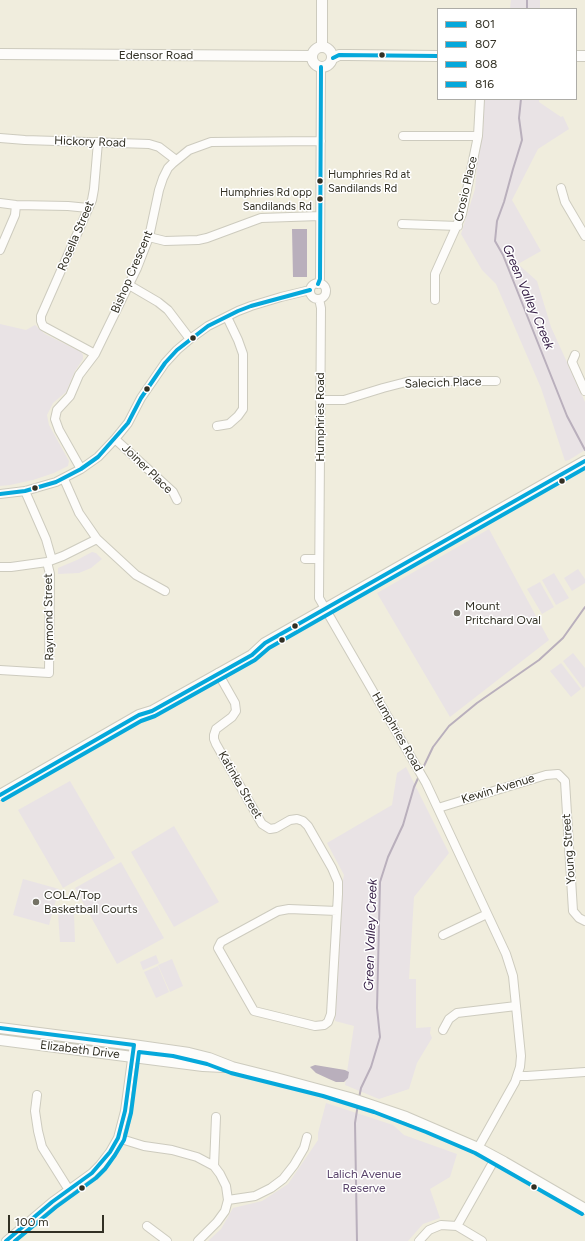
<!DOCTYPE html>
<html>
<head>
<meta charset="utf-8">
<style>
	body { margin:0 }
	#map { position:relative; width:585px; height:1241px; overflow:hidden; background:#f0eddd; font-family:Figtree,sans-serif }
	canvas { display:block }
	.legend { position:absolute; left:437px; top:8px; width:140px; height:92px; box-sizing:border-box; background:#fff; border:1px solid #adaca7; margin:0; padding:5px 7px; list-style:none; font-size:12px; color:#323024 }
	.legend li { display:flex; align-items:center; gap:8px; height:20px }
	.legend b { width:20px; border:1px solid #adaca7 }
	.scale { position:absolute; left:8px; top:1215px; width:96px; height:18px; box-sizing:border-box; border:2px solid #323024; border-top:0; padding-left:5px; font-size:12px; line-height:14px; white-space:nowrap; color:#323024; -webkit-text-stroke:3px #fff; paint-order:stroke }
</style>
</head>
<body>
<div id="map">
<canvas width="585" height="1241"></canvas>
<ul class="legend">
<li><b style="height:5px;background:#05a8db"></b>801</li>
<li><b style="height:5px;background:#05a8db"></b>807</li>
<li><b style="height:5px;background:#05a8db"></b>808</li>
<li><b style="height:5px;background:#05a8db"></b>816</li>
</ul>
<div class="scale">100 m</div>
</div>
<script>
const context = document.querySelector('canvas').getContext('2d');
context.lineJoin = 'round';
function fill(path, color) { context.fillStyle = color; context.fill(path, 'evenodd'); }
const poly = rows => new Path2D(rows.map(r => 'M' + r).join(''));
function stroke(path, color, width, dash) { context.strokeStyle = color; context.lineWidth = width; context.lineCap = dash ? 'butt' : 'round'; context.setLineDash(dash || []); context.stroke(path); }
function drawText(font, color, halo, rows, align = 'center') {
  context.font = font + ' Figtree,sans-serif'; context.lineWidth = 3; context.setLineDash([]); context.textBaseline = 'middle'; context.strokeStyle = halo; context.fillStyle = color; for (const [text, x, y, turn = 0] of rows) {
    context.save(); context.translate(x, y); context.rotate((+turn || 0) * Math.PI / 180); context.textAlign = isNaN(turn) ? turn : align; if (halo) context.strokeText(text, 0, 0); context.fillText(text, 0, 0); context.restore();
  }
}
const green = poly([
	[511,0,540,0,540,9,510,9],
	[484,99,539,99,539,102,561,117,563,116,569,129,538,149,512,200,541,251,518,264,537,281,551,327,585,402,585,450,569,460,565,461,541,388,496,284,482,270,461,234,475,189,478,154,483,130],
	[0,324,26,330,35,325,45,334,81,352,83,355,83,359,75,371,66,392,53,403,47,415,49,425,69,461,68,466,54,473,33,480,10,485,0,486],
	[489,529,549,640,450,717,377,593],
	[92,552,96,553,102,559,91,568,79,573,58,574,58,568,77,560],
	[578,569,585,579,585,583,572,591,564,578],
	[554,573,569,598,556,605,542,580],
	[540,582,554,607,542,614,527,589],
	[573,653,585,668,585,686,583,688,563,661],
	[561,663,581,689,571,697,550,671],
	[406,767,449,853,414,897,409,979,416,979,416,1028,431,1027,430,1033,432,1038,417,1063,409,1089,379,1099,345,1085,354,1026,335,1021,342,885,344,875,327,843,392,805,397,773],
	[70,781,115,858,63,888,18,810],
	[174,826,219,902,174,927,131,852],
	[121,862,164,938,117,964,75,888],
	[23,879,59,889,49,925,13,915],
	[74,913,75,942,60,942,58,914],
	[156,955,159,963,143,970,140,962],
	[172,959,183,986,170,992,158,965],
	[158,966,169,992,156,998,144,972],
	[326,1103,393,1125,404,1135,457,1154,450,1177,430,1189,440,1218,423,1224,408,1241,208,1241,221,1229,233,1208,262,1201,288,1184,318,1140,318,1133]
]);
const water = poly([
	[292,229,307,229,307,277,293,277],
	[315,1065,345,1070,349,1072,348,1078,344,1082,336,1082,329,1079,316,1073,310,1067]
]);
const stream = poly([
	[527,9,527,0],
	[521,99,519,118,522,140,513,169,504,202,497,221,495,241,503,255,567,416,585,450],
	[422,770,433,747,449,726,477,703,539,660,563,638,585,607],
	[359,1098,361,1088,371,1067,380,1037,377,1008,380,882,388,857,403,825,414,787,419,776],
	[357,1241,355,1123,358,1104]
]);
const minor = poly([
	[403,136,478,136],
	[0,138,25,140,149,144,159,147,176,160],
	[561,188,565,202,585,236],
	[0,203,16,205,68,206,88,208],
	[402,224,458,226],
	[149,237,165,241,198,240,207,238,261,218,320,216],
	[0,250,15,215,16,205],
	'310 291a8 8 0 1 1 16 0a8 8 0 1 1-16 0Z',
	[318,284,320,279,321,67],
	[129,285,158,302,168,310,190,339],
	[319,299,321,308,319,598,426,783,506,954,513,976,521,1056,520,1067,515,1082,478,1148],
	[435,300,435,274,462,214,478,136,480,99],
	[95,354,43,326,41,321,41,316,92,200,94,189,98,142],
	[575,355,572,362,585,391],
	[320,400,344,400,383,388,410,381,496,381],
	[217,426,229,424,238,416,243,409,243,354,238,340,227,317],
	[115,439,173,492,177,500],
	[81,469,59,430,55,419,57,410,70,396,79,375,95,354,137,268,149,237,159,190,163,178,168,168,173,163,189,150,211,142,321,141],
	[64,479,79,513,97,539,136,575,165,591],
	[25,491,46,539,52,560],
	[0,494,25,491,56,482,81,469,98,457,115,439,128,423,141,398,165,363,177,350,190,339,208,326,238,311,251,306,281,297,310,290],
	[305,559,319,559],
	[0,567,11,567,47,562,63,556,97,539],
	[0,670,49,673,50,574,47,562],
	[218,673,235,703,236,711,232,717,216,729,214,735,214,739,216,744,262,824,270,829,276,828,290,820,297,819,303,821,308,826,332,868,338,882,338,894,331,1014,328,1022,324,1025,315,1026,254,1011,218,948,221,942,278,911,289,909,337,911],
	[438,808,546,775,558,774,565,781,573,911,579,918,585,921],
	[443,935,487,914],
	[443,1030,449,1019,457,1013,516,1006],
	[518,1076,527,1076,585,1072],
	[37,1095,35,1111,38,1131,42,1147,69,1190],
	[118,1138,144,1146,172,1150,197,1157,214,1166,220,1174,226,1186,228,1200,225,1211,217,1222,198,1241],
	[214,1166,216,1117],
	[228,1200,255,1196,271,1188,283,1179,294,1165,304,1148,307,1137],
	[147,1226,167,1241],
	[457,1226,496,1157],
	[6,1241,52,1202,92,1173,100,1165,110,1152,118,1138,125,1111,134,1045],
	[419,1241,429,1230,441,1225,457,1226,482,1241]
]);
const major = poly([
	[322,0,322,47],
	'312 57a10 10 0 1 1 20 0a10 10 0 1 1-20 0Z',
	[0,54,312,56],
	[576,56,585,56],
	[333,58,339,55,348,55,438,56],
	[0,795,139,715,152,711,252,655,265,643,585,461],
	[0,1028,133,1045,189,1053,209,1058,232,1067,276,1078,350,1098,406,1117,478,1148,504,1162,585,1209],
	[0,1040,203,1066,224,1067]
]);
const bus1 = poly([
	[0,795,139,715,152,711,252,655,265,643,585,461],
	[0,1028,134,1045,125,1111,118,1138,110,1152,92,1173,52,1202,6,1241]
]);
const bus2 = poly([
	[333,58,339,55,438,56],
	[318,284,320,279,321,67],
	[0,494,25,491,56,482,81,469,98,457,128,423,141,398,165,363,177,350,208,326,238,311,251,306,310,290]
]);
const bus3 = poly([
	[3,800,141,721,155,716,255,660,269,648,585,468]
]);
const bus4 = poly([
	[15,1241,56,1207,96,1178,105,1169,115,1155,124,1140,131,1113,139,1052,173,1056,207,1064,231,1073,323,1096,374,1112,426,1132,475,1153,582,1214]
]);
const markers = [
	[382,55,3.5,"#323024"],
	[320,181,3.5,"#323024"],
	[320,199,3.5,"#323024"],
	[193,338,3.5,"#323024"],
	[147,389,3.5,"#323024"],
	[562,481,3.5,"#323024"],
	[35,488,3.5,"#323024"],
	[457,613,4,"#747265"],
	[295,626,3.5,"#323024"],
	[282,640,3.5,"#323024"],
	[36,902,4,"#747265"],
	[534,1187,3.5,"#323024"],
	[82,1188,3.5,"#323024"]
];
const busNames = [
	["Humphries Rd at",328,175],
	["Sandilands Rd",328,189],
	["Humphries Rd opp",312,193,"right"],
	["Sandilands Rd",312,207,"right"]
];
const streetNames = [
	["Edensor Road",156,55],
	["Hickory Road",90,142,2],
	["Crosio Place",466,189,-77],
	["Rosella Street",76,236,-67],
	["Bishop Crescent",132,272,-67],
	["Salecich Place",443,383,-2],
	["Humphries Road",320,417,-90],
	["Joiner Place",147,469,44],
	["Raymond Street",49,617,-91],
	["Humphries Road",397,732,60],
	["Katinka Street",240,785,60],
	["Kewin Avenue",498,789,-17],
	["Young Street",569,849,-94],
	["Elizabeth Drive",80,1050,7]
];
const poiNames = [
	["Mount",465,606],
	["Pritchard Oval",465,620],
	["COLA/Top",44,895],
	["Basketball Courts",44,909]
];
const parkNames = [
	["Lalich Avenue",364,1174],
	["Reserve",364,1188]
];
const waterNames = [
	["Green Valley Creek",528,297,67],
	["Green Valley Creek",371,935,-88]
];
fill(green, '#e9e3e5');
fill(water, '#b9afbc');
stroke(stream, '#b9afbc', 2);
stroke(minor, '#cdcbbe', 10);
stroke(major, '#cdcbbe', 12);
stroke(minor, '#fdfcfa', 8);
stroke(major, '#fdfcfa', 10);
stroke(bus1, '#05a8db', 4);
stroke(bus2, '#05a8db', 4);
stroke(bus3, '#05a8db', 4);
stroke(bus4, '#05a8db', 4);
for (const [x, y, r, color] of markers) { const dot = new Path2D(); dot.arc(x, y, r, 0, 2 * Math.PI); context.fillStyle = color; context.fill(dot); stroke(dot, '#fff', 1.5); }
drawText('11px', '#323024', '#fff', busNames, 'left');
drawText('12px', '#323024', '#fff', streetNames);
drawText('12px', '#323024', '#fff', poiNames, 'left');
drawText('12px', '#5b446c', '#fff', parkNames);
drawText('italic 13px', '#3a2349', '#fff', waterNames);
</script>
</body>
</html>
